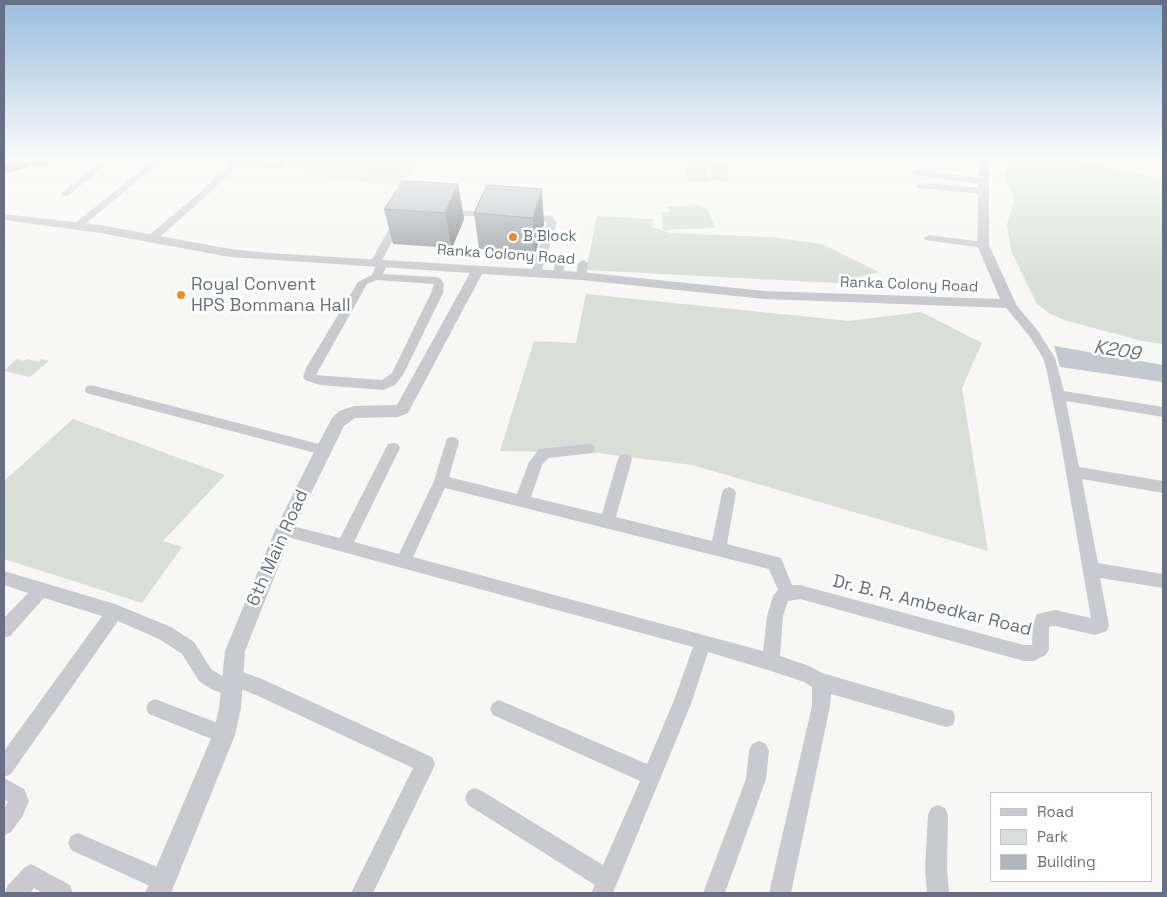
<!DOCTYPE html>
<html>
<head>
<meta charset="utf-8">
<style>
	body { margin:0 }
	#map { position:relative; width:1167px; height:897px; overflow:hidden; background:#f7f8f5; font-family:"Space Grotesk",sans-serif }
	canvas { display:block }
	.frame { position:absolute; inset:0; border:5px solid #676f86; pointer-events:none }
	.legend { position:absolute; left:990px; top:792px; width:162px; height:90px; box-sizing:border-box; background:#fff; border:1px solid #c2c5cf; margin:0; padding:6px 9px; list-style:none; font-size:15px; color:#676f86 }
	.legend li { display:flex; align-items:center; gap:10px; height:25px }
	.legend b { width:25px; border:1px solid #c2c5cf }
</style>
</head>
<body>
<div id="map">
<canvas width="1167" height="897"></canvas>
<div class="frame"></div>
<ul class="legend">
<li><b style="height:6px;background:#c9cacf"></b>Road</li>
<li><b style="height:14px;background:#d7dfd6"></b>Park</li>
<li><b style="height:14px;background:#b1b5bd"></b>Building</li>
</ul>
</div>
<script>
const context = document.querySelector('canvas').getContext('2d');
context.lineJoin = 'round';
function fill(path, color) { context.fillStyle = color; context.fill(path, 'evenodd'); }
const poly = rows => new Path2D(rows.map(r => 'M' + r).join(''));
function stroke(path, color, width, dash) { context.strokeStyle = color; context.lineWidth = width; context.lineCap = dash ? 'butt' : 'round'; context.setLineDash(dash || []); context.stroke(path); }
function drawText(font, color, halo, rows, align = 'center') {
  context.font = font + ' "Space Grotesk",sans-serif'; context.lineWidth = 5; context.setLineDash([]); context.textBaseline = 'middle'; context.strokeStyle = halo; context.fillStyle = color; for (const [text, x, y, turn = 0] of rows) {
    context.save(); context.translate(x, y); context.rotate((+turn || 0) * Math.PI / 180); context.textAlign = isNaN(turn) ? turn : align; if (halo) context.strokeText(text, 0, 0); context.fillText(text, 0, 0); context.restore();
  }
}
const built = poly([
	[295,160,420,160,400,186,330,178,334,174,287,168]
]);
const green = poly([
	[380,160,404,160,392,177,369,175],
	[686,160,706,160,709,182,687,181],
	[1014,160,1077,160,1126,172,1163,178,1163,344,1142,341,1064,320,1049,313,1037,304,1011,251,1007,224,1014,200,1005,175,1010,162],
	[710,162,727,162,729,181,712,180],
	[699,205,708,210,715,228,663,230,661,212,669,212,668,207],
	[597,216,653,219,652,227,670,233,771,237,822,244,879,272,836,283,586,270],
	[586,294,849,321,921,312,982,343,962,388,988,551,692,465,598,453,500,451,534,341,576,343],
	[16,359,24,361,27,359,39,362,41,359,49,361,30,377,4,371],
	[73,419,225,475,163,541,182,547,142,603,4,559,4,481]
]);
const water = poly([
	[1054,346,1163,365,1163,382,1060,367]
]);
const minor = poly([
	[102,160,111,160,68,196,62,196,62,192,102,160],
	[154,160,163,160,80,228,74,228,74,224,154,160],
	[225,160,249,160,281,163,285,166,281,169,239,164,203,199,155,241,147,241,147,237,197,195,230,163,225,160],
	[916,170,983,178,988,181,983,184,913,175,913,171,916,170],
	[921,183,982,188,987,191,982,194,918,188,916,186,921,183],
	[444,209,493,212,498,215,493,218,441,214,439,212,444,209],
	[527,214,551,216,557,222,541,273,536,276,531,273,547,222,524,219,524,215,527,214],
	[399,217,404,220,382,260,388,263,383,274,436,277,440,278,444,284,443,293,403,375,395,385,383,390,320,385,305,380,303,377,306,368,358,282,372,275,376,266,370,263,394,220,399,217],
	[377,280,434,284,431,293,392,373,382,380,316,375,367,284,377,280],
	[929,235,983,242,988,245,983,248,925,240,924,238,929,235],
	[560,259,565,262,563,274,558,277,553,274,555,262,560,259],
	[583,260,588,263,586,276,581,279,576,276,578,263,583,260],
	[1009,300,1013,301,1038,331,1055,358,1064,391,1163,407,1163,417,1066,401,1079,467,1163,481,1163,493,1082,479,1098,563,1163,574,1163,588,1100,578,1109,625,1107,631,1095,635,1055,626,1049,627,1049,649,1046,655,1034,661,1024,661,800,599,788,601,783,616,780,656,809,666,822,673,946,709,953,711,955,718,953,725,946,727,831,694,830,706,791,893,769,893,812,706,812,687,804,682,771,671,708,652,691,704,613,893,591,893,595,885,468,805,465,798,468,791,475,788,482,791,603,865,640,781,493,715,490,709,493,703,499,700,647,764,673,703,693,647,284,536,279,535,276,530,279,525,284,524,340,538,388,444,393,443,398,444,400,448,354,542,399,554,434,481,447,438,452,437,457,438,459,442,449,477,517,494,529,462,539,449,588,444,593,445,595,449,593,453,548,458,542,465,531,497,602,514,618,459,620,455,625,454,630,455,632,459,616,517,712,541,722,493,724,489,729,487,734,489,736,493,727,544,781,558,792,585,800,585,1024,645,1032,645,1033,624,1037,614,1055,610,1091,618,1059,432,1047,372,1043,358,1030,337,1003,304,1009,300],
	[445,488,769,569,778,590,773,596,767,616,763,651,413,557,445,488],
	[91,385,323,445,328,446,330,450,328,454,323,455,86,393,85,390,86,387,91,385],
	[4,571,115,604,171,627,194,642,211,669,222,676,223,676,226,671,232,668,262,679,432,757,435,764,432,771,373,893,351,893,413,768,258,696,241,689,238,694,232,697,211,689,199,681,182,654,159,639,118,621,11,774,4,777,4,751,102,616,44,598,10,636,4,638,4,618,28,593,4,585,4,571],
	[155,699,231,728,233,735,231,742,224,744,149,714,146,708,149,702,155,699],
	[759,741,766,744,769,751,766,779,725,893,703,893,746,779,749,751,752,744,759,741],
	[4,778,24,789,29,801,22,817,11,832,4,835,4,809,8,802,4,799,4,778],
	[938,805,945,808,948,815,947,868,949,893,927,893,925,868,928,815,931,808,938,805],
	[78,833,171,873,174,881,171,889,163,892,71,850,68,843,71,836,78,833],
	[31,864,70,885,73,893,42,893,34,888,30,893,5,893,8,885,24,868,31,864]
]);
const tertiary = poly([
	[979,160,989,160,989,245,1016,304,1009,308,764,299,581,280,482,274,408,413,398,417,355,418,344,426,293,530,245,651,241,708,235,735,171,893,145,893,213,734,219,708,225,651,275,530,315,450,332,418,339,411,354,406,397,405,470,273,230,257,100,233,4,220,4,214,100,225,230,249,269,253,581,272,764,291,1000,299,977,245,979,160]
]);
const wall = poly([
	[4,160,54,160,44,167,32,166,7,173],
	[458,184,464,219,452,248,393,244,384,209],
	[487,185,544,224,535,254,479,249,474,213]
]);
const shadedWall = poly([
	[4,160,28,160,32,166,7,173,4,168],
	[40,160,54,160,44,167],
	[458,184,464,219,452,248,445,213],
	[542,189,544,224,535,254,533,218]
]);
const building = poly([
	[403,181,458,184,445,213,384,209,403,181],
	[487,185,542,189,533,218,474,213,487,185]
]);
const markers = [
	[513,237,5,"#e48e2a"],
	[181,295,5,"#e48e2a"]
];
const farPoinames = [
	["B Block",523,237]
];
const farStreetnames = [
	["Ranka Colony Road",506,255,4],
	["Ranka Colony Road",909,285,2]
];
const poiNames = [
	["Royal Convent",191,285],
	["HPS Bommana Hall",191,306]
];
const streetNames = [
	["6th Main Road",278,548,-66],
	["Dr. B. R. Ambedkar Road",932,606,14]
];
const waterNames = [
	["K209",1117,351,9]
];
fill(built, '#e8e9e8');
fill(green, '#d7dfd6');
fill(water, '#c3c9d1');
fill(minor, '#c9cacf');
fill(tertiary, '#c9cacf');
fill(wall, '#989ca3');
fill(shadedWall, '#7c7f84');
fill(building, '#b1b5bd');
stroke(building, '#7c7f84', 1);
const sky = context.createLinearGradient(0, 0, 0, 285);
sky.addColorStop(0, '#99bcdf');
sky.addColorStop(0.56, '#fbfcfa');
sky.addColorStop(1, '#fbfcfa00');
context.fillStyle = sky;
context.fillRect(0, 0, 1167, 285);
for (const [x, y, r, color] of markers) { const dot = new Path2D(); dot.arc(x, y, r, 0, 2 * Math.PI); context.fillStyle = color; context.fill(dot); stroke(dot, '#fff', 2); }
drawText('15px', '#676f86', '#fff', farPoinames, 'left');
drawText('15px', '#676f86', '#fff', farStreetnames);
drawText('18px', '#676f86', '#fff', poiNames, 'left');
drawText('18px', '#676f86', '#fff', streetNames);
drawText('italic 19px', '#687689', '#fff', waterNames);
</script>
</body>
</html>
